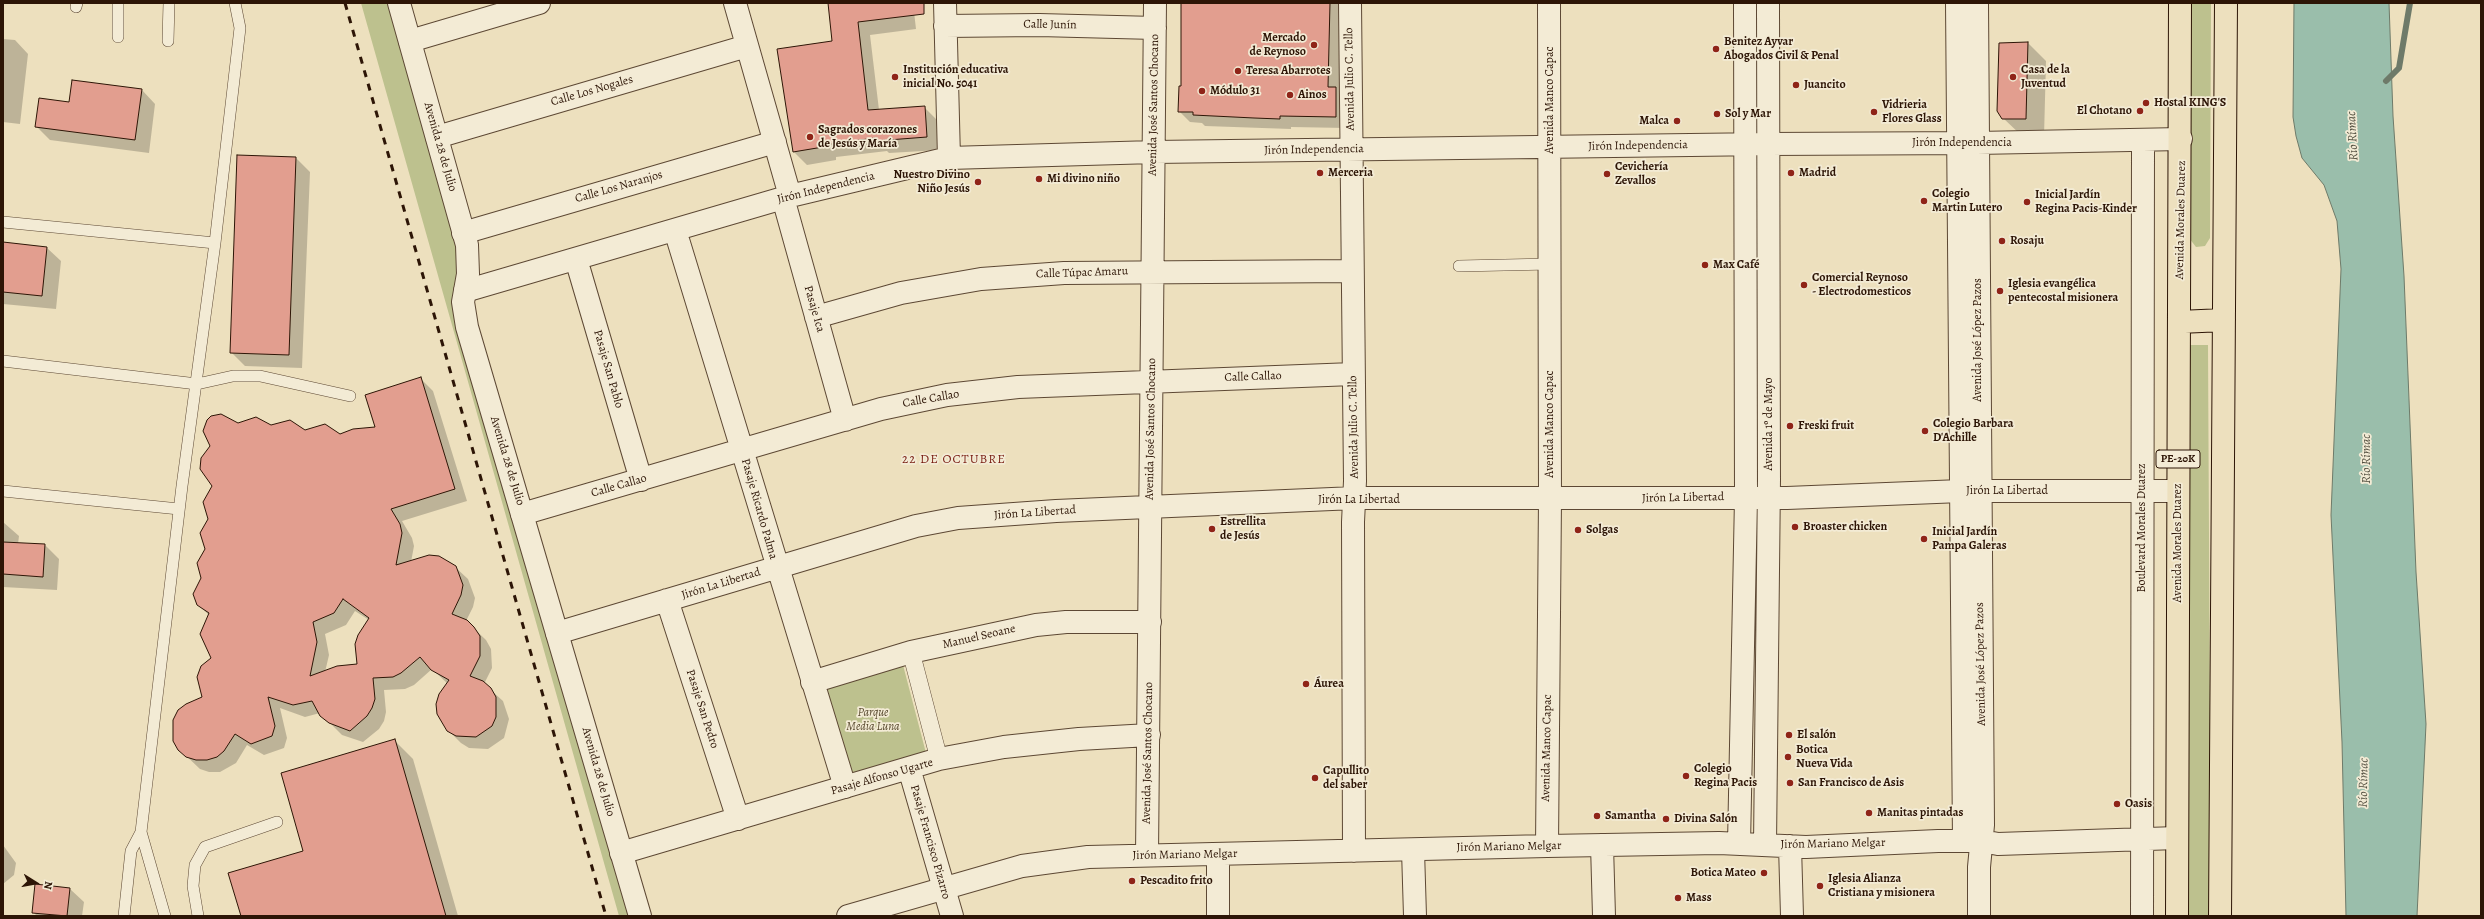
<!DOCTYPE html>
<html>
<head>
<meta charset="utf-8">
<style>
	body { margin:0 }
	#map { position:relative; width:2484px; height:919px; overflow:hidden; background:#ede0be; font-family:Alegreya,serif }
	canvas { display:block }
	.frame { position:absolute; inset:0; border:4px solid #2d1506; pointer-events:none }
	.north { position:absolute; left:16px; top:863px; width:40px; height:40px; -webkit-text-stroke:3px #f3ebd5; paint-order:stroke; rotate:101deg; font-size:11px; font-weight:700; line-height:16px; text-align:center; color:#2d1506 }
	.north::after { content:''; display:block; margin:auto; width:14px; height:18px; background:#2d1506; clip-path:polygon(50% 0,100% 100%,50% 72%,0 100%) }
</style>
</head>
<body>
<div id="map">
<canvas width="2484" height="919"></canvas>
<div class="frame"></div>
<div class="north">N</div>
</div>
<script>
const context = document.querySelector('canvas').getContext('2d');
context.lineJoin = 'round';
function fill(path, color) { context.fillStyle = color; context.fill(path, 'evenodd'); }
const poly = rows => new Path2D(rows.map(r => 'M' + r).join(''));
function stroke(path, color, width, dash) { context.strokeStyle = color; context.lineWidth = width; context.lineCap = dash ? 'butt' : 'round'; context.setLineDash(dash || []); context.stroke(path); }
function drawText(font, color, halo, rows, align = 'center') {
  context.font = font + ' Alegreya,serif'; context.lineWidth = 3.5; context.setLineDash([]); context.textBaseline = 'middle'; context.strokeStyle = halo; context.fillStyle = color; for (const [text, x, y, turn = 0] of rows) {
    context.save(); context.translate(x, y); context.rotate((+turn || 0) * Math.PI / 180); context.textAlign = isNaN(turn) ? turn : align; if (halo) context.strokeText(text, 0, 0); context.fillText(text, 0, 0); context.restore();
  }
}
const green = poly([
	[361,3,395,3,464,258,462,303,632,916,619,916],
	[2191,3,2211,3,2210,238,2205,246,2196,247,2189,238],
	[2188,345,2208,345,2211,916,2187,916],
	[903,665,926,753,846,777,820,687]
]);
const water = poly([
	[2294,3,2389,3,2393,116,2404,276,2416,572,2426,724,2417,916,2346,916,2342,742,2331,515,2341,269,2337,221,2324,185,2302,158,2296,136,2293,117,2294,3]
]);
const shadow = poly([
	[829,3,913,3,916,29,870,35,879,110,924,107,937,120,940,150,889,153,887,151,836,157,836,160,807,165,794,152,833,41],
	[1182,3,1340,3,1339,91,1347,99,1346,128,1291,127,1291,129,1205,126,1202,123,1190,122,1179,111,1182,87],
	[3,39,15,40,28,54,20,124,3,122],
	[2028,43,2046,61,2044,137,2022,136,2003,118],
	[142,90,155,104,149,153,50,140,36,126,70,103],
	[238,156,296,158,310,172,302,368,245,366,231,352],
	[3,243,47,248,61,261,56,309,3,304],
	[421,379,433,391,467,501,402,521,412,538,414,546,411,562,455,567,468,579,475,598,473,607,466,621,486,640,491,649,492,668,484,684,503,701,509,719,504,738,488,749,469,748,461,743,448,730,448,684,432,669,414,685,405,689,384,690,386,712,384,721,379,729,363,742,342,735,320,713,305,717,280,708,287,738,284,748,264,755,247,745,236,763,220,772,209,772,200,769,179,749,204,698,212,659,209,615,198,605,213,486,211,446,205,436,205,425,237,424,339,435,376,428],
	[355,611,369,620,358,665,325,672,329,655,325,634,346,625],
	[3,522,19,536,18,544,45,545,59,559,57,590,3,587],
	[395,741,413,759,458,916,242,916,304,851],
	[3,845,16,863,14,875,3,884],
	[70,889,84,902,82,916,37,916,33,912]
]);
const stream = poly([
	[2386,81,2399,68,2410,3]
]);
const building = poly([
	[828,3,924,3,924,14,858,22,868,110,925,106,927,137,875,141,875,138,823,145,823,147,793,152,777,49,832,41,828,3],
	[1181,3,1330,3,1328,87,1336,87,1336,117,1280,116,1280,119,1254,118,1193,115,1193,112,1178,112,1179,86,1181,86,1181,3],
	[2028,42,2026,119,2002,119,1997,111,1999,43,2028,42],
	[72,80,142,89,135,140,35,127,39,98,69,102,72,80],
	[237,155,296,157,289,355,230,353,237,155],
	[3,242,47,247,42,296,3,292,3,242],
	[421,377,455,489,391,509,400,524,402,533,396,565,429,555,439,556,456,566,463,585,461,595,452,614,467,620,474,627,480,636,480,656,470,676,483,681,491,688,496,697,496,717,492,726,476,737,456,736,447,731,437,714,436,704,439,694,449,680,431,670,420,657,401,673,393,677,373,678,375,699,372,708,367,716,350,731,329,723,320,716,312,701,293,705,268,697,275,726,272,736,251,744,235,734,224,751,217,757,207,760,196,760,186,757,178,750,173,741,173,720,178,710,186,704,202,697,197,677,201,666,211,658,200,634,209,613,197,605,193,594,201,578,197,563,205,549,200,533,208,519,203,502,212,486,200,469,201,458,210,446,203,431,207,420,211,416,221,414,238,423,256,417,271,425,290,420,305,430,325,424,340,434,353,429,375,427,365,395,421,377],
	[343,599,369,618,358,635,355,644,357,664,337,666,310,676,317,642,313,622,334,613,343,599],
	[3,542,45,544,43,577,3,574,3,542],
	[395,739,446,916,241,916,228,873,303,851,281,773,395,739],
	[35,884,70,888,67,916,32,913,35,884]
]);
const service = poly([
	[76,7,77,3],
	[118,37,118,3],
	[168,41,169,3],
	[3,222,215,243],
	[1459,266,1550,264],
	[3,361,197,384,233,376,260,376,350,396],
	[3,491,179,509],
	[141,832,165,916],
	[124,916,131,851,141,832,182,486,215,243,240,28,235,3],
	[198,916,193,886,195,865,205,847,277,822]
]);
const pedestrian = poly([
	[911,652,939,759]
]);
const minor = poly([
	[735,3,790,196],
	[945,3,949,158],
	[1350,3,1355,481,1353,522,1354,851],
	[1957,3,1964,841],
	[1977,3,1983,825,1979,867,1979,916],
	[945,26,1039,25,1155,28],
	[410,41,539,3],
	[437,137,747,46],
	[783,198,845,420],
	[675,230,845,787],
	[463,233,775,142],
	[576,259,641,480],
	[465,291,790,196,949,158,1154,152,1767,144,1977,143,2181,139],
	[816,317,901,293,981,279,1064,273,1352,271],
	[522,514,881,409,947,395,1018,387,1353,374],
	[667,600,738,819],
	[557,633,916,526,958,518,1056,511,1355,498,1787,498,1961,491,2178,491],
	[812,682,911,652,1036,625,1066,622,1150,622],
	[909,768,952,916],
	[1739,844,1746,498,1745,3],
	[1602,845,1604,916],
	[1765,845,1769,479,1768,3],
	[1547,846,1550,499,1549,3],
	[1790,846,1792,916],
	[1413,850,1415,916],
	[621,853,939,759,1004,747,1079,739,1149,735],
	[1218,854,1218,916],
	[1147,855,1155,3],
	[848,916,1022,866,1088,857,1547,846,1719,843,1806,847,1938,841,1982,841,1998,844,2177,838],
	[2142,916,2143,140]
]);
const tertiary = poly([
	[399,3,467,245,468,274,463,302,467,327,640,916]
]);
const trunk = poly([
	[2179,322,2224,320],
	[2177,916,2180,3],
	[2220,916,2226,3]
]);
const rail = poly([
	[345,3,606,916]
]);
const markers = [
	[1314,45,4,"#8f2418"],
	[1716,49,4,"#8f2418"],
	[1238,71,4,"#8f2418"],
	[895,77,4,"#8f2418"],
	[2013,77,4,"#8f2418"],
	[1796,85,4,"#8f2418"],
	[1202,91,4,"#8f2418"],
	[1290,95,4,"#8f2418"],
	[2146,103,4,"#8f2418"],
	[2140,111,4,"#8f2418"],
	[1874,112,4,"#8f2418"],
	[1717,114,4,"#8f2418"],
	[1677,121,4,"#8f2418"],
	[810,137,4,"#8f2418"],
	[1320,173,4,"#8f2418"],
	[1791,173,4,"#8f2418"],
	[1607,174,4,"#8f2418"],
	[1039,179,4,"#8f2418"],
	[978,182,4,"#8f2418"],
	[1924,201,4,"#8f2418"],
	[2027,202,4,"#8f2418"],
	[2002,241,4,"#8f2418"],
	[1705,265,4,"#8f2418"],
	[1804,285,4,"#8f2418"],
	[2000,291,4,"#8f2418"],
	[1790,426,4,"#8f2418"],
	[1925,431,4,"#8f2418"],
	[1795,527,4,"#8f2418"],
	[1212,529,4,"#8f2418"],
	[1578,530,4,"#8f2418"],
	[1924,539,4,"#8f2418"],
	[1306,684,4,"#8f2418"],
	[1789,735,4,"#8f2418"],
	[1788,757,4,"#8f2418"],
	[1686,776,4,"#8f2418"],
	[1315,778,4,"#8f2418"],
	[1790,783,4,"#8f2418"],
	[2117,804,4,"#8f2418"],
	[1869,813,4,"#8f2418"],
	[1597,816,4,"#8f2418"],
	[1666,819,4,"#8f2418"],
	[1764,873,4,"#8f2418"],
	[1132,881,4,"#8f2418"],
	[1820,886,4,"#8f2418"],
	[1678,898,4,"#8f2418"]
];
const shields = [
	[2178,459,44]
];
const shieldNames = [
	["PE-20K",2178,459]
];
const streetNames = [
	["Calle Junín",1050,25,1],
	["Avenida Julio C. Tello",1350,79,-91],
	["Calle Los Nogales",592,91,-16],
	["Avenida Manco Capac",1550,100,-90],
	["Avenida José Santos Chocano",1154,105,-89],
	["Jirón Independencia",1962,143],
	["Jirón Independencia",1638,146,-1],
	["Avenida 28 de Julio",440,147,74],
	["Jirón Independencia",1314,150,-1],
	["Calle Los Naranjos",619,187,-16],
	["Jirón Independencia",826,188,-14],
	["Avenida Morales Duarez",2181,220,-89],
	["Calle Túpac Amaru",1082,273,-2],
	["Pasaje Ica",814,309,74],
	["Avenida José López Pazos",1978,340,-90],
	["Pasaje San Pablo",608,369,74],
	["Calle Callao",1253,377,-2],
	["Calle Callao",931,399,-10],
	["Avenida Manco Capac",1550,424,-90],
	["Avenida 1º de Mayo",1769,424,-90],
	["Avenida Julio C. Tello",1354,427,-91],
	["Avenida José Santos Chocano",1151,429,-89],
	["Avenida 28 de Julio",507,461,73],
	["Calle Callao",619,486,-16],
	["Jirón La Libertad",2007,491],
	["Jirón La Libertad",1683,498,-1],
	["Jirón La Libertad",1359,500],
	["Pasaje Ricardo Palma",759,509,74],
	["Jirón La Libertad",1035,513,-4],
	["Boulevard Morales Duarez",2142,528,-90],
	["Avenida Morales Duarez",2178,543,-90],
	["Jirón La Libertad",721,584,-17],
	["Manuel Seoane",979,637,-13],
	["Avenida José López Pazos",1981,664,-91],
	["Pasaje San Pedro",702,709,72],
	["Avenida Manco Capac",1547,748,-89],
	["Avenida José Santos Chocano",1148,753,-89],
	["Avenida 28 de Julio",598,772,74],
	["Pasaje Alfonso Ugarte",882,777,-16],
	["Pasaje Francisco Pizarro",930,842,74],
	["Jirón Mariano Melgar",1833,844,-1],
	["Jirón Mariano Melgar",1509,847,-1],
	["Jirón Mariano Melgar",1185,855,-1]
];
const poiNames = [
	["Mercado",1306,38,"right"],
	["de Reynoso",1306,52,"right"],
	["Benitez Ayvar",1724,42],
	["Abogados Civil & Penal",1724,56],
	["Institución educativa",903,70],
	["inicial No. 5041",903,84],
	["Casa de la",2021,70],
	["Juventud",2021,84],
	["Teresa Abarrotes",1246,71],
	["Juancito",1804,85],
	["Módulo 31",1210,91],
	["Ainos",1298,95],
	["Hostal KING'S",2154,103],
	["Vidrieria",1882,105],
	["Flores Glass",1882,119],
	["El Chotano",2132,111,"right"],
	["Sol y Mar",1725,114],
	["Malca",1669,121,"right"],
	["Sagrados corazones",818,130],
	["de Jesús y María",818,144],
	["Cevichería",1615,167],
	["Zevallos",1615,181],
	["Merceria",1328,173],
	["Madrid",1799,173],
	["Nuestro Divino",970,175,"right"],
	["Niño Jesús",970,189,"right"],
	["Mi divino niño",1047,179],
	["Colegio",1932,194],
	["Martin Lutero",1932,208],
	["Inicial Jardín",2035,195],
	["Regina Pacis-Kinder",2035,209],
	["Rosaju",2010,241],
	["Max Café",1713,265],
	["Comercial Reynoso",1812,278],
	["- Electrodomesticos",1812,292],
	["Iglesia evangélica",2008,284],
	["pentecostal misionera",2008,298],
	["Colegio Barbara",1933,424],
	["D'Achille",1933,438],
	["Freski fruit",1798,426],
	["Estrellita",1220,522],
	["de Jesús",1220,536],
	["Broaster chicken",1803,527],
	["Solgas",1586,530],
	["Inicial Jardín",1932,532],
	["Pampa Galeras",1932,546],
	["Áurea",1314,684],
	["El salón",1797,735],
	["Botica",1796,750],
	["Nueva Vida",1796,764],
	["Colegio",1694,769],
	["Regina Pacis",1694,783],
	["Capullito",1323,771],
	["del saber",1323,785],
	["San Francisco de Asis",1798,783],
	["Oasis",2125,804],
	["Manitas pintadas",1877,813],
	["Samantha",1605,816],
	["Divina Salón",1674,819],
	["Botica Mateo",1756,873,"right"],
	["Iglesia Alianza",1828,879],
	["Cristiana y misionera",1828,893],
	["Pescadito frito",1140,881],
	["Mass",1686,898]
];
const parkNames = [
	["Parque",873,713],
	["Media Luna",873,727]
];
const waterNames = [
	["Río Rímac",2353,136,-93],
	["Río Rímac",2367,459,-90],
	["Río Rímac",2364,783,-89]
];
const neighbourhoodNames = [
	["22 DE OCTUBRE",954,460]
];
fill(green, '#bdc18e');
fill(water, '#9abeab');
stroke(water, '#6e7a69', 1);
fill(shadow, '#0003');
stroke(stream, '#6e7a69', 6);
fill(building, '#e29e8f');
stroke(building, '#2d1506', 1);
stroke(service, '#5d4834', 12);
stroke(pedestrian, '#5d4834', 18);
stroke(minor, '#5d4834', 24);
stroke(tertiary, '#5d4834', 24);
stroke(trunk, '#2d1506', 24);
stroke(service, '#f3ebd5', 11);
stroke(pedestrian, '#f3ebd5', 17);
stroke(minor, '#f3ebd5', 22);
stroke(tertiary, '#f3ebd5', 22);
stroke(trunk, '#ede0be', 22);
stroke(rail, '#2d1506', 3, [7, 7]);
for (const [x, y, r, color] of markers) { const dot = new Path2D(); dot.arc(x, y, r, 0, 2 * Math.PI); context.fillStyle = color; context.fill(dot); stroke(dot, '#f3ebd5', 1.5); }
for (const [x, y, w] of shields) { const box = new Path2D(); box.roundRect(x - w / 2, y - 9, w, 18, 3); context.fillStyle = '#f3ebd5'; context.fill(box); stroke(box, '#2d1506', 1); }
drawText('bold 11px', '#2d1506', null, shieldNames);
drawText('12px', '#2d1506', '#f3ebd5', streetNames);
drawText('bold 12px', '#2d1506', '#f3ebd5', poiNames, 'left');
drawText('italic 12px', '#58492f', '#f3ebd5', parkNames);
drawText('italic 13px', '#535040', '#f3ebd5', waterNames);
context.letterSpacing = '1px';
drawText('13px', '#7a1f14', '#f3ebd5', neighbourhoodNames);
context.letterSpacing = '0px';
</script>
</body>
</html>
